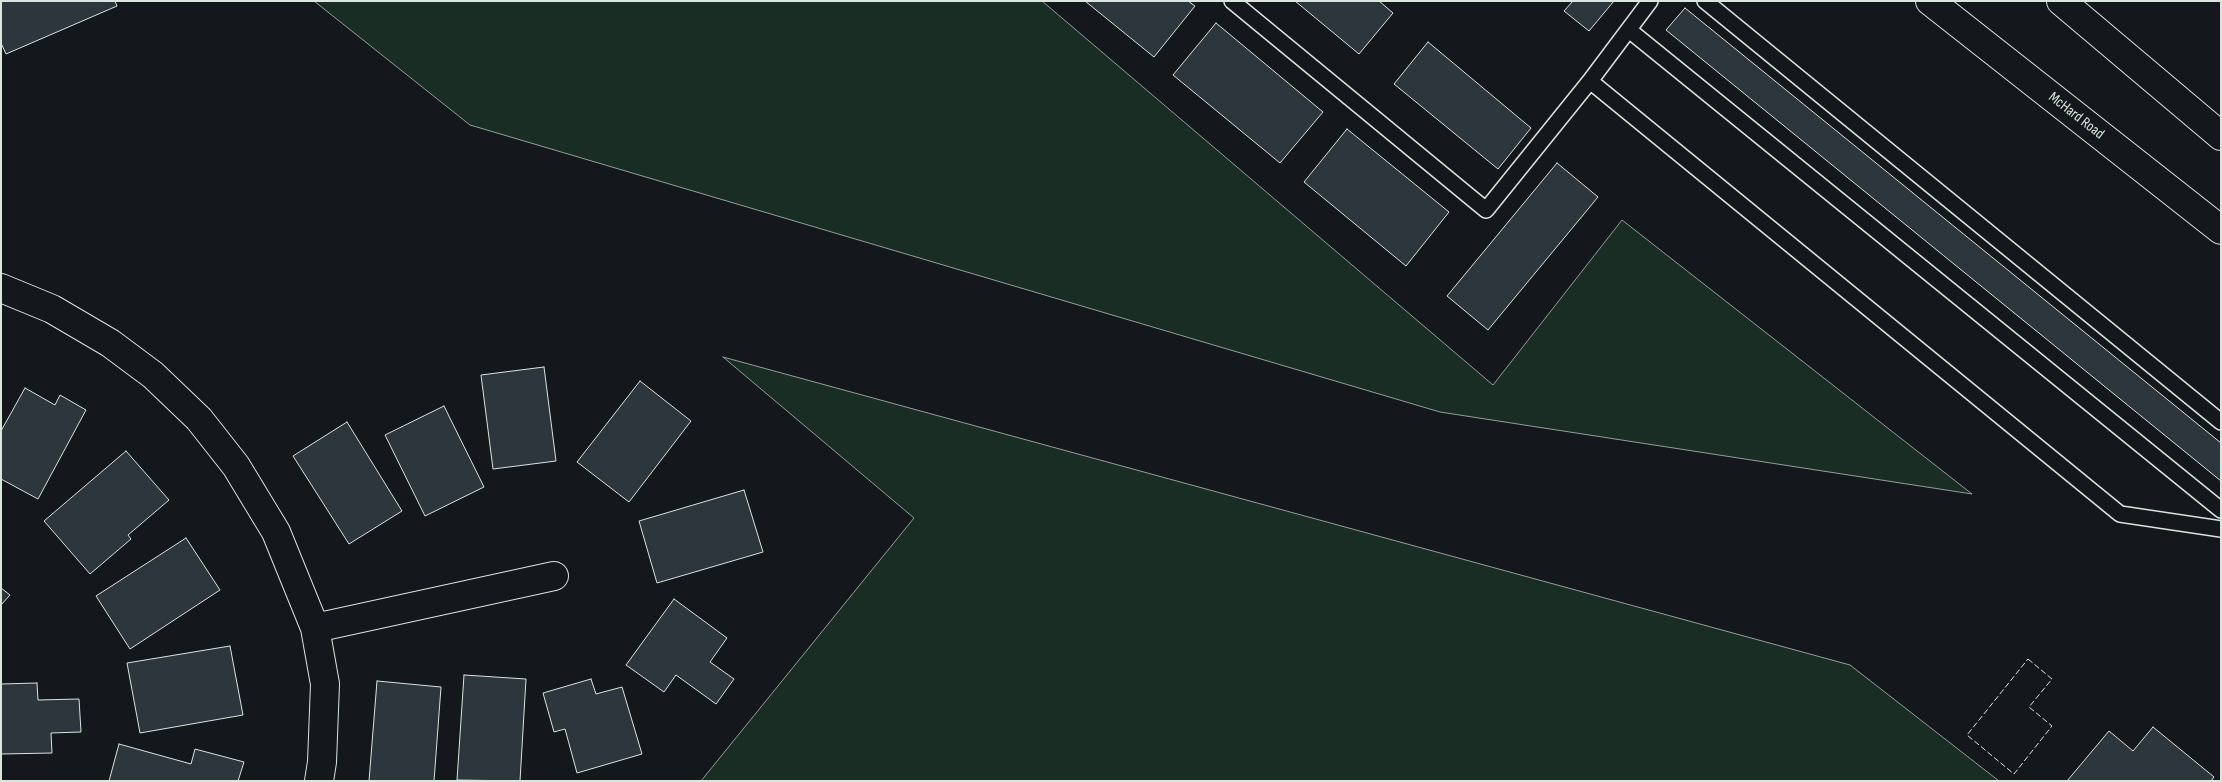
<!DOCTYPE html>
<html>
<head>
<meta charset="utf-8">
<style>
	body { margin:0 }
	#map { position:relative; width:2222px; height:782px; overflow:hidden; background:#14181c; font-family:"Sofia Sans Condensed",sans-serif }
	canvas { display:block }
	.frame { position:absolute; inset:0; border:2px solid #d8e6dc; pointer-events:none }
</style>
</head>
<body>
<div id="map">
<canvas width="2222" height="782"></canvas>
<div class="frame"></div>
</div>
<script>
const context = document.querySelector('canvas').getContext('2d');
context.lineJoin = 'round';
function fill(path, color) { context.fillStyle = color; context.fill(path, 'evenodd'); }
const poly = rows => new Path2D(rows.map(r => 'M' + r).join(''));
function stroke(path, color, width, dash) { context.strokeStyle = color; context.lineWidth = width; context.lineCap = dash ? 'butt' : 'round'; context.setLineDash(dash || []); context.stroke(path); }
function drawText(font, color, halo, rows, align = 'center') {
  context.font = font + ' "Sofia Sans Condensed",sans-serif'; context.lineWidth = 4; context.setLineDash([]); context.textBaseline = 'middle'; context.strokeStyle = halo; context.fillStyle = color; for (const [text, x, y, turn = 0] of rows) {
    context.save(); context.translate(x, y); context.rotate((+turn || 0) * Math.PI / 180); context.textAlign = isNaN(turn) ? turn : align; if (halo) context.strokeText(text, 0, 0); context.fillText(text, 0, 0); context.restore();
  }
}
const green = poly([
	[314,1,1042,1,1493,385,1622,220,1972,494,1440,412,470,125,314,1],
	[723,357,1850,665,1999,781,701,781,914,518,723,357]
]);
const building = poly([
	[1,1,115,1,117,6,6,54,1,43,1,1],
	[1085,1,1188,1,1195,6,1154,57,1085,1],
	[1295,1,1379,1,1393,13,1359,54,1295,1],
	[1573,1,1614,1,1589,31,1564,11,1573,1],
	[1685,8,2221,443,2221,481,1666,30,1685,8],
	[1216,23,1323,112,1280,163,1173,75,1216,23],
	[1428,42,1531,128,1498,169,1394,84,1428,42],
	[1347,129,1449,212,1406,266,1304,182,1347,129],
	[1557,163,1598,197,1488,330,1447,296,1557,163],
	[544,367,556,461,493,469,481,375,544,367],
	[640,381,691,421,629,502,577,462,640,381],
	[25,388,55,405,60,395,86,410,38,499,1,479,1,431,25,388],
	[444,406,484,487,425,516,385,435,444,406],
	[347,422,402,511,349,544,293,456,347,422],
	[126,451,169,500,128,535,131,539,90,574,44,521,126,451],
	[744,490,763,552,657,583,639,521,744,490],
	[186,538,220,590,130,649,96,596,186,538],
	[1,588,10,595,1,605,1,588],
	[674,599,727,638,710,662,734,679,716,704,676,675,664,692,626,665,674,599],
	[230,646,243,715,140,733,127,663,230,646],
	[464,675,526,679,520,781,457,780,464,675],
	[591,679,596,694,622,687,642,754,577,773,565,729,554,732,543,693,591,679],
	[377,681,441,687,434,781,369,781,377,681],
	[37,683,38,700,79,699,81,732,51,733,52,753,1,754,1,684,37,683],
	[2153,727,2214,777,2211,781,2067,781,2109,731,2133,751,2153,727],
	[119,744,191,764,195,749,244,762,238,781,109,781,119,744]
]);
const service = poly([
	[1232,1,1486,210,1590,81,2120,514,2221,529],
	[1705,1,2221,422],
	[1629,30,2221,510],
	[1590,81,1650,1]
]);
const minor = poly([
	[1,288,52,309,110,343,153,375,199,419,236,466,276,532,315,628,325,684,322,762,319,781],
	[315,628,554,576]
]);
const secondary = poly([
	[1930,1,2221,230],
	[2061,1,2221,136]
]);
const fence = poly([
	[2028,659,2052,679,2029,707,2052,726,2014,774,1967,735,2028,659]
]);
const streetNames = [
	["McHard Road",2076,116,38]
];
fill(green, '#1a2d24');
stroke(green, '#939e99', 1);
fill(building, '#2c363c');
stroke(building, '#d8e6dc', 1);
stroke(service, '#d8e6dc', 18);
stroke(minor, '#d8e6dc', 30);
stroke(secondary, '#d8e6dc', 30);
stroke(service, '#14181c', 15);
stroke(minor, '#14181c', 28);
stroke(secondary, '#14181c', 28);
stroke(fence, '#d8e6dc', 1, [6, 2.5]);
drawText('15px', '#d8e6dc', '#14181c', streetNames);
</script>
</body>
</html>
